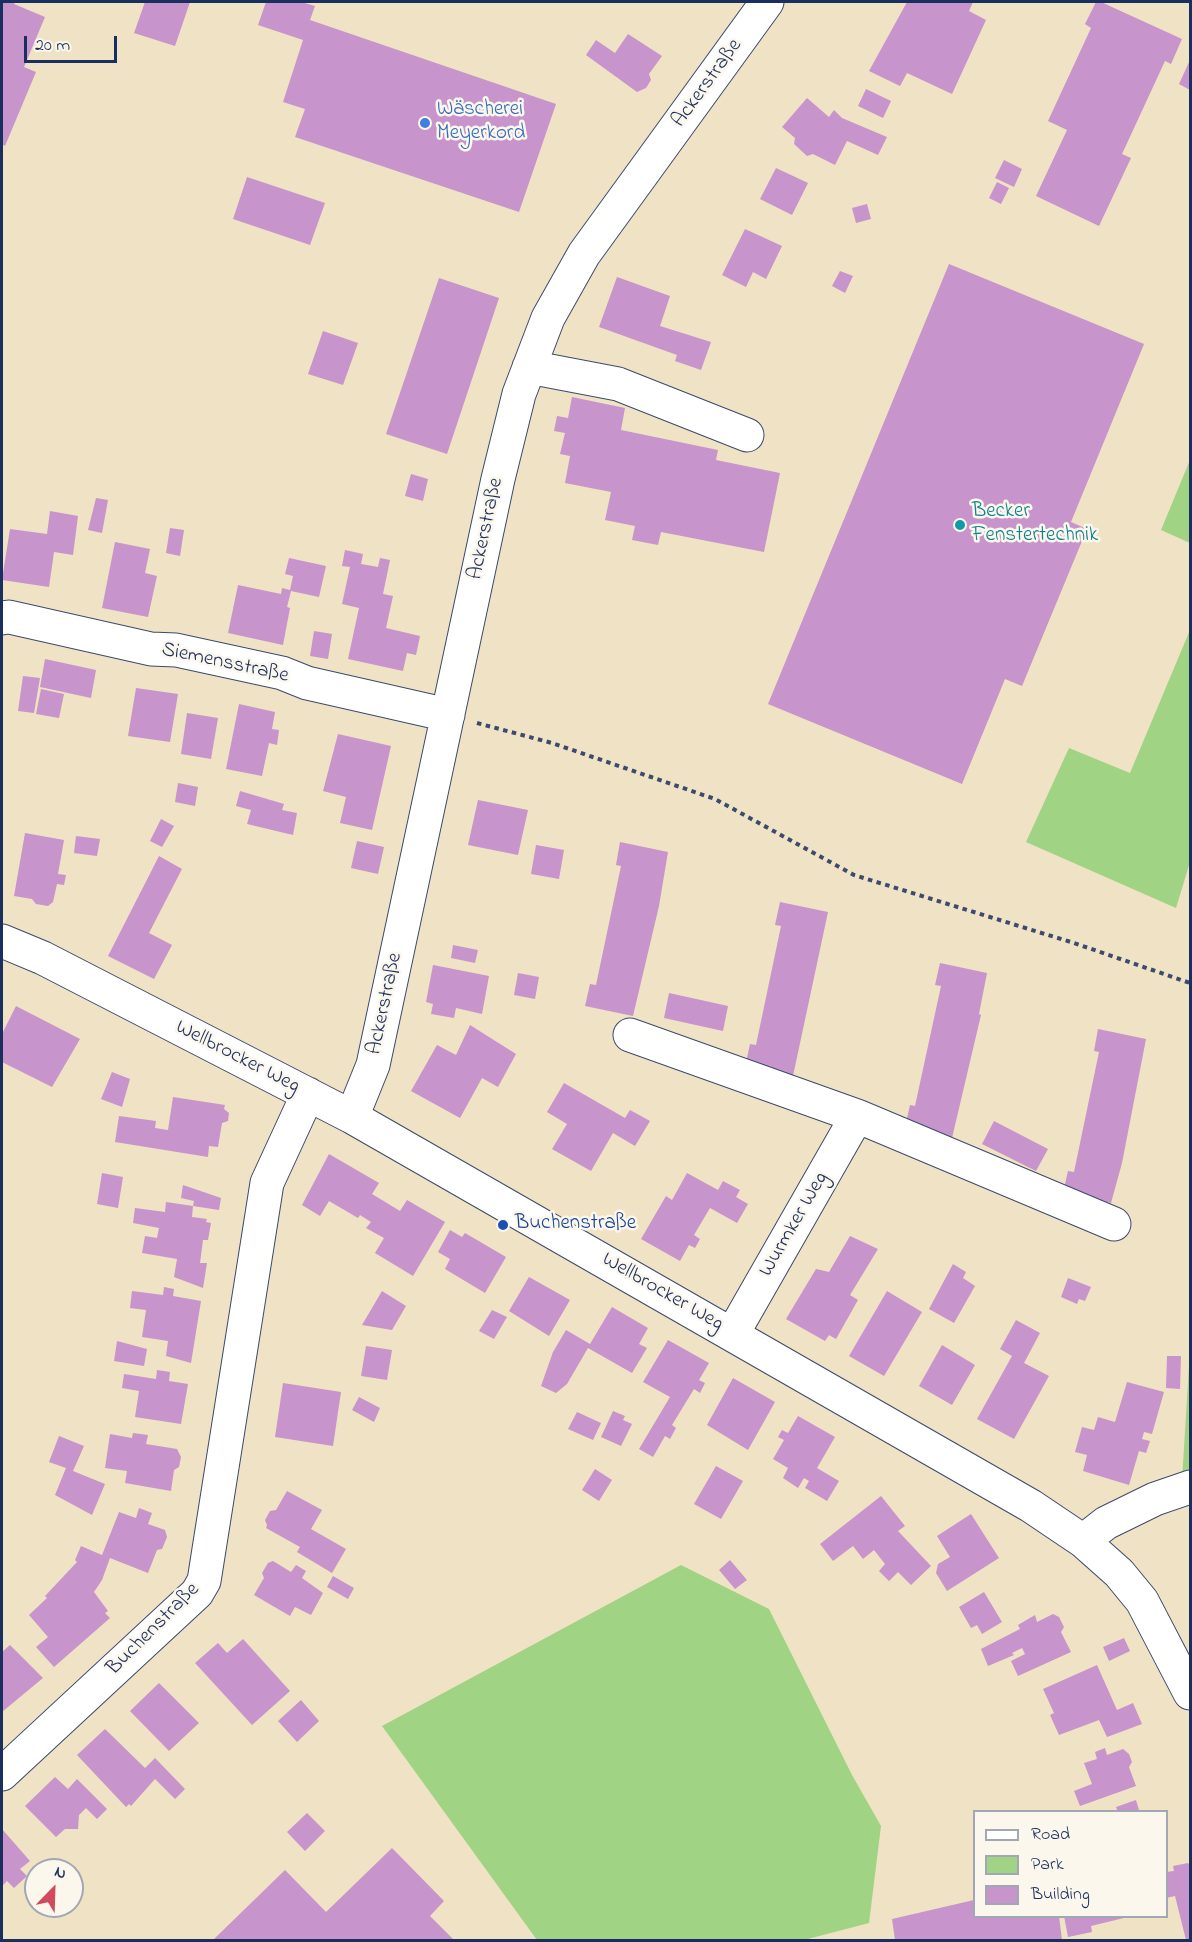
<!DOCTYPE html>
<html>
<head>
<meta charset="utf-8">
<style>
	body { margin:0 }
	#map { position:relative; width:1192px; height:1942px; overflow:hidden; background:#f0e2c4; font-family:"Indie Flower",sans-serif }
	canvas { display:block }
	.frame { position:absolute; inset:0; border:3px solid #1b2f5e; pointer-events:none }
	.legend { position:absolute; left:973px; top:1810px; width:195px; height:108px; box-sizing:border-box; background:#fbf7ec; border:2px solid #a1a7b3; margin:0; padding:8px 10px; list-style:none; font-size:18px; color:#1b2f5e }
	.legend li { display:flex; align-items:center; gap:12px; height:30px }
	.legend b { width:30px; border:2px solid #a1a7b3 }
	.north { position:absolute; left:24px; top:1858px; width:60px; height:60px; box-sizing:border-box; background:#fbf7ec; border:2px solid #a1a7b3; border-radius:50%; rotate:23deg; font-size:16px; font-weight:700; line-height:24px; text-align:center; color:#1b2f5e }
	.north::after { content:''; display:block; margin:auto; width:21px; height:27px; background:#d1495b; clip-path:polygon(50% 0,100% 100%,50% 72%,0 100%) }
	.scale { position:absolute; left:24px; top:36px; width:93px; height:27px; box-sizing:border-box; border:3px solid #1b2f5e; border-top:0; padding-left:8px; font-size:18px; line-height:21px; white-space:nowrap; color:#1b2f5e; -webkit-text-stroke:4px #fbf7ec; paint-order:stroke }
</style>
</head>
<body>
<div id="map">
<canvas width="1192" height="1942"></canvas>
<div class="frame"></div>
<ul class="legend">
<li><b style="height:8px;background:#fff"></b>Road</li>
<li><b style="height:16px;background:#a0d383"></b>Park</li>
<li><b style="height:16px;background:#c794cb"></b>Building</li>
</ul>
<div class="north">N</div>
<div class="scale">20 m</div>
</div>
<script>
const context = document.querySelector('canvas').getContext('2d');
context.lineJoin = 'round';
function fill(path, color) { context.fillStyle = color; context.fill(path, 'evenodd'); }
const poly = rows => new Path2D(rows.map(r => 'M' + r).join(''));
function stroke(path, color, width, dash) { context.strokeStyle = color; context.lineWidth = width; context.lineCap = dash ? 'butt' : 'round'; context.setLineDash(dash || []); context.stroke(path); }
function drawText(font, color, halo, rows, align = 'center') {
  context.font = font + ' "Indie Flower",sans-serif'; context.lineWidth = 5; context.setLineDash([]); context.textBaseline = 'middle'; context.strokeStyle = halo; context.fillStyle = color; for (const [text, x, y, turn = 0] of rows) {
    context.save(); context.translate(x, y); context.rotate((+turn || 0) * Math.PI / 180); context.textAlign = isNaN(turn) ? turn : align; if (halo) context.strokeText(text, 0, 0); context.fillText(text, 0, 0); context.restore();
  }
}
const green = poly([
	[1190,460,1190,543,1161,530],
	[1190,630,1190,862,1176,908,1026,842,1069,748,1130,773],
	[1190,1350,1190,1478,1182,1480],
	[681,1565,769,1609,852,1775,881,1826,869,1923,804,1940,537,1940,382,1726]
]);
const building = poly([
	[2,2,15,2,14,4,45,17,24,67,36,72,5,146,2,144],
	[145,2,190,2,175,46,134,33],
	[266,2,301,2,315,6,310,20,556,104,519,212,295,137,305,109,283,102,303,40,258,25],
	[907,2,973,2,969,11,986,20,952,94,907,73,900,86,869,71],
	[1096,2,1101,2,1182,39,1171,64,1165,61,1122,154,1131,158,1099,226,1036,196,1067,130,1048,121,1091,28,1085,24],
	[628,34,662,56,649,74,651,80,646,88,637,92,586,55,596,40,615,53],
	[1190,60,1190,90,1179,84],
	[866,89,891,101,883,118,858,106],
	[807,98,829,117,834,110,842,118,887,137,878,155,847,141,835,165,813,154,807,156,794,144,795,138,782,127],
	[1004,160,1022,169,1014,187,995,178],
	[776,168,808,183,792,215,760,199],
	[247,177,325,203,310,245,233,219],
	[997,182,1009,188,1001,204,989,198],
	[867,204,871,219,856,223,852,208],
	[745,229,782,246,766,279,753,272,746,287,722,275],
	[949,264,1144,344,1071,522,1087,529,1022,686,1005,679,962,784,768,704],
	[840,271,853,276,845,293,832,286],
	[617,277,670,296,660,326,711,342,701,370,675,361,677,355,599,327],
	[439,278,499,298,447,454,386,434],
	[323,331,358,343,343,385,308,374],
	[572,397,625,408,621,430,718,450,716,460,780,473,764,552,661,532,658,545,632,540,635,526,605,520,611,492,565,483,570,456,560,454,565,433,554,431,557,416,568,418],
	[411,474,428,479,423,501,405,496],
	[96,498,108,500,102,533,88,530],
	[50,511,78,516,73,555,54,552,49,587,2,580,10,529,47,534],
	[170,528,184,530,180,556,166,553],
	[115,542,150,549,145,573,157,576,148,617,102,608],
	[345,550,363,554,361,564,378,567,380,558,390,560,383,594,393,596,386,628,420,636,416,655,407,653,403,671,348,659,359,608,342,604,350,567,342,566],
	[289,558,326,566,319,597,291,591,287,607,290,608,283,645,228,633,238,585,281,594,282,588,290,590,293,576,285,574],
	[314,631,332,634,328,659,310,656],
	[45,659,96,670,91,698,40,687],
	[23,676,40,678,34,713,18,711],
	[136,688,178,694,170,742,128,736],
	[41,689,64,694,59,718,36,714],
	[239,704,275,712,272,729,279,730,277,745,269,743,262,776,226,769],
	[187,713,218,718,211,759,181,754],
	[338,734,391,746,372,830,340,823,346,797,323,791],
	[178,783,198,787,195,806,175,802],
	[240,791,284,804,282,810,297,813,293,835,247,824,251,810,236,806],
	[478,800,528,810,518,855,468,845],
	[161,819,174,826,162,847,150,841],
	[25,833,64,840,58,874,66,875,64,885,57,884,53,902,48,906,36,904,32,899,14,896],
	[76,836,100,839,97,856,74,853],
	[357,841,384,847,378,874,351,868],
	[620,842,668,852,659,906,633,1016,585,1006,590,984,596,985,621,866,616,865],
	[536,845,564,850,559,879,531,874],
	[159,856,182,869,149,933,172,945,154,979,108,956],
	[780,902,828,912,793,1076,745,1067,750,1044,756,1045,781,926,775,925],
	[453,945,478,950,475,963,451,958],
	[940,963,987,973,979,1014,981,1015,952,1138,905,1127,910,1105,915,1106,941,986,935,985],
	[433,965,489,976,482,1014,456,1008,454,1018,431,1014,433,1004,426,1002],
	[518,973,539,977,535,999,514,995],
	[669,993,728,1006,723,1031,664,1018],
	[16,1006,80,1039,52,1087,2,1062,2,1034],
	[470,1025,516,1054,498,1087,482,1078,460,1118,411,1091,437,1045,456,1055],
	[1098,1029,1146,1039,1122,1163,1111,1203,1063,1193,1068,1171,1074,1172,1099,1052,1094,1051],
	[112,1072,130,1079,122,1107,101,1099],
	[564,1083,625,1118,630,1110,650,1121,635,1146,613,1133,591,1171,552,1149,567,1124,547,1112],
	[173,1097,225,1105,224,1109,229,1113,228,1121,222,1123,218,1147,209,1146,208,1157,115,1142,119,1116,156,1121,155,1128,168,1130],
	[994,1121,1048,1149,1036,1171,982,1144],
	[329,1154,379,1183,372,1194,400,1211,407,1200,445,1222,413,1276,375,1253,384,1238,366,1228,371,1222,360,1215,358,1218,329,1201,320,1216,302,1205],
	[102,1173,123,1177,118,1208,97,1204],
	[687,1173,718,1190,723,1181,740,1190,736,1197,748,1204,737,1223,710,1208,694,1235,700,1239,695,1248,689,1245,680,1261,641,1239,666,1196,672,1200],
	[183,1185,221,1198,219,1210,193,1206,194,1201,181,1198],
	[166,1202,193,1206,192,1217,207,1219,206,1222,211,1223,208,1240,203,1240,200,1263,207,1263,203,1288,174,1277,177,1259,142,1253,145,1236,157,1238,159,1228,133,1223,135,1208,165,1212],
	[450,1230,462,1237,465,1233,506,1257,485,1293,445,1269,450,1259,438,1252],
	[850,1236,878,1249,850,1295,858,1300,836,1339,829,1335,825,1341,786,1319,816,1269,829,1272],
	[953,1264,966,1272,963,1278,975,1286,954,1323,929,1309],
	[529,1277,570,1300,549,1336,509,1311],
	[1068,1278,1091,1287,1085,1301,1079,1299,1077,1304,1061,1297],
	[164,1287,174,1289,173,1296,201,1301,191,1363,166,1356,168,1341,142,1337,146,1310,130,1308,132,1291,163,1295],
	[382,1291,406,1306,392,1330,362,1325],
	[887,1291,922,1312,884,1376,849,1356],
	[612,1307,648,1328,639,1344,647,1348,632,1373,588,1348,567,1384,556,1393,541,1386,553,1352,566,1330,590,1344],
	[492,1310,507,1317,494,1339,479,1331],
	[1016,1320,1040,1333,1024,1363,1049,1376,1014,1439,977,1419,1012,1356,1000,1349],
	[668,1340,709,1363,699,1380,705,1383,700,1393,694,1389,672,1425,676,1428,670,1439,665,1436,653,1457,639,1449,670,1397,643,1382],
	[117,1341,147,1349,144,1366,114,1361],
	[942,1345,975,1365,952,1405,919,1386],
	[366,1346,392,1350,387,1380,361,1376],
	[1167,1356,1181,1356,1180,1389,1166,1388],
	[157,1370,170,1372,169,1381,188,1384,181,1424,135,1417,139,1391,122,1388,124,1374,156,1379],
	[733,1378,775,1402,748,1450,707,1425],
	[1127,1382,1164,1392,1152,1434,1144,1432,1142,1439,1150,1441,1146,1453,1139,1451,1129,1485,1083,1471,1087,1455,1075,1452,1082,1427,1094,1430,1098,1417,1115,1422],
	[283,1383,341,1392,333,1446,275,1437],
	[359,1397,380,1408,374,1422,352,1410],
	[613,1411,625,1416,623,1420,632,1424,621,1446,601,1437],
	[577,1412,601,1423,593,1440,568,1429],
	[798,1416,835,1437,817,1468,839,1481,827,1501,805,1488,809,1481,804,1478,798,1488,783,1478,788,1468,773,1459,784,1440,778,1437,782,1430,788,1433],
	[133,1433,148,1435,146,1444,177,1449,181,1457,179,1467,174,1470,171,1491,125,1483,127,1471,105,1468,110,1434,132,1438],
	[59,1436,84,1446,73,1471,105,1484,92,1515,55,1495,66,1468,49,1462],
	[716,1466,743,1481,721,1519,694,1504],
	[595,1469,612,1480,599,1501,582,1490],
	[287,1491,322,1510,311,1529,346,1549,332,1573,297,1552,300,1547,266,1528,267,1525,265,1520,270,1511,276,1510],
	[881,1496,905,1526,898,1531,931,1566,911,1585,898,1572,889,1581,879,1571,885,1564,874,1550,863,1559,853,1546,833,1561,820,1544],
	[139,1508,152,1513,148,1524,165,1530,167,1537,162,1549,157,1550,148,1573,110,1558,102,1580,94,1592,108,1611,105,1613,110,1618,54,1667,36,1647,48,1637,29,1615,47,1598,45,1596,77,1562,75,1560,81,1546,102,1555,119,1512,136,1518],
	[971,1514,999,1558,947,1591,936,1573,938,1564,950,1557,937,1536],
	[730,1560,747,1580,735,1589,719,1570],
	[273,1561,291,1572,296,1565,306,1571,302,1578,323,1593,311,1615,295,1607,290,1616,254,1595,264,1578,262,1573,268,1563],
	[333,1576,354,1588,348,1599,327,1587],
	[984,1592,1002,1622,982,1634,977,1625,971,1628,959,1607],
	[1053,1614,1059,1617,1064,1627,1061,1632,1071,1652,1018,1676,1011,1661,1025,1654,1022,1648,1012,1653,1014,1655,988,1666,981,1649,1020,1629,1018,1625,1035,1615,1037,1622],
	[1124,1638,1130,1651,1109,1661,1103,1647],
	[243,1639,290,1691,252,1725,195,1663,218,1643,227,1653],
	[10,1645,43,1678,2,1712,2,1652],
	[1097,1665,1117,1710,1133,1703,1142,1724,1107,1737,1099,1720,1059,1735,1050,1715,1054,1713,1043,1689],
	[159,1683,199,1723,169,1751,130,1711],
	[301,1700,319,1721,297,1742,278,1721],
	[105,1729,145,1768,155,1758,185,1789,175,1799,155,1779,131,1806,129,1804,126,1807,77,1755],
	[1105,1748,1107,1755,1123,1749,1129,1754,1132,1762,1129,1767,1136,1786,1080,1806,1074,1791,1092,1784,1084,1763,1097,1759,1095,1752],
	[55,1777,68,1789,77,1779,107,1809,97,1819,86,1808,79,1815,78,1829,65,1829,56,1837,25,1806],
	[1136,1800,1139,1810,1118,1812,1116,1807],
	[307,1813,325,1831,305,1851,287,1832],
	[2,1829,30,1861,20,1869,27,1876,14,1888,7,1881,2,1886],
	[392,1848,444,1901,430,1916,454,1940,213,1940,285,1870,326,1912],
	[1188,1863,1190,1866,1190,1940,1186,1940,1175,1896,1166,1898,1166,1872,1174,1871,1173,1866],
	[974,1900,974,1916,1059,1916,1062,1940,895,1940,892,1919],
	[1064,1916,1128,1916,1128,1917,1091,1926,1092,1932,1068,1937]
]);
const path = poly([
	[477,723,552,743,715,799,854,875,1074,943,1190,983]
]);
const minor = poly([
	[529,367,618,384,747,435],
	[2,618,9,617,151,649,176,650,282,673,307,683,448,715],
	[2,941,43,958,352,1117,1031,1506,1083,1541,1119,1573,1142,1601,1190,1693],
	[630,1035,857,1116,1114,1224],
	[352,1117,373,1065,498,479,519,394,548,318,584,254,767,2],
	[733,1333,857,1116],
	[1083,1541,1106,1523,1155,1499,1190,1487],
	[2,1774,197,1593,204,1581,267,1183,308,1094]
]);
const markers = [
	[425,123,6,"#3f7fe0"],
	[960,525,6,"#0f9aa8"],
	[503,1225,6,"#1a4fb4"]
];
const streetNames = [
	["Ackerstraße",708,84,-54],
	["Ackerstraße",487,529,-78],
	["Siemensstraße",225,664,12],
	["Ackerstraße",386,1004,-78],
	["Wellbrocker Weg",237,1058,27],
	["Wurmker Weg",795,1225,-60],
	["Wellbrocker Weg",662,1293,30],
	["Buchenstraße",154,1630,-45]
];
const shopNames = [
	["Wäscherei",437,111],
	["Meyerkord",437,135]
];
const cultureNames = [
	["Becker",972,513],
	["Fenstertechnik",972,537]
];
const transitNames = [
	["Buchenstraße",515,1225]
];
fill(green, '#a0d383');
fill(building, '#c794cb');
stroke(minor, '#3b4a6d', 35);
stroke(path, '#3b4a6d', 4, [4.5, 4.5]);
stroke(minor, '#fff', 33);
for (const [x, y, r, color] of markers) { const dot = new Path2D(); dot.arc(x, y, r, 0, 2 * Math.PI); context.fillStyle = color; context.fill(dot); stroke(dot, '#fbf7ec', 2); }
drawText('21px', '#1b2f5e', '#fbf7ec', streetNames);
drawText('21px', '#366cbe', '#fbf7ec', shopNames, 'left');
drawText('21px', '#0d838f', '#fbf7ec', cultureNames, 'left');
drawText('21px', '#164399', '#fbf7ec', transitNames, 'left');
</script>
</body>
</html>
